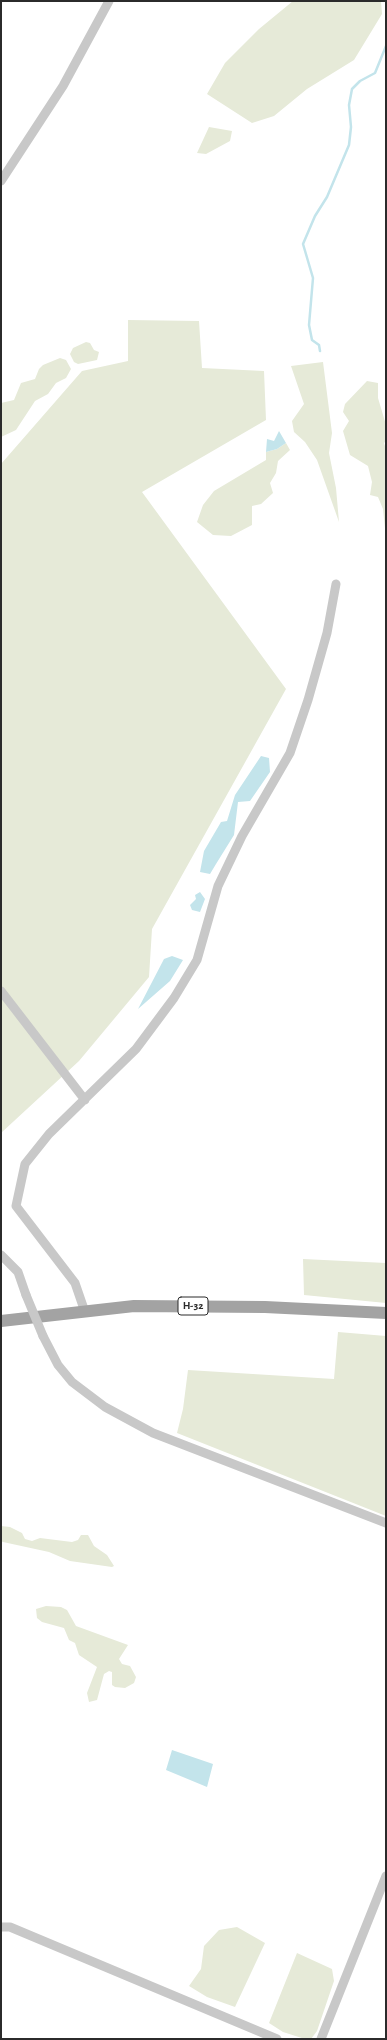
<!DOCTYPE html>
<html>
<head>
<meta charset="utf-8">
<style>
	body { margin:0 }
	#map { position:relative; width:387px; height:2040px; overflow:hidden; background:#fff; font-family:"Alegreya Sans",sans-serif }
	canvas { display:block }
	.frame { position:absolute; inset:0; border:2px solid #2b2b2b; pointer-events:none }
</style>
</head>
<body>
<div id="map">
<canvas width="387" height="2040"></canvas>
<div class="frame"></div>
</div>
<script>
const context = document.querySelector('canvas').getContext('2d');
context.lineJoin = 'round';
function fill(path, color) { context.fillStyle = color; context.fill(path, 'evenodd'); }
const poly = rows => new Path2D(rows.map(r => 'M' + r).join(''));
function stroke(path, color, width, dash) { context.strokeStyle = color; context.lineWidth = width; context.lineCap = dash ? 'butt' : 'round'; context.setLineDash(dash || []); context.stroke(path); }
function drawText(font, color, halo, rows, align = 'center') {
  context.font = font + ' "Alegreya Sans",sans-serif'; context.lineWidth = 4; context.setLineDash([]); context.textBaseline = 'middle'; context.strokeStyle = halo; context.fillStyle = color; for (const [text, x, y, turn = 0] of rows) {
    context.save(); context.translate(x, y); context.rotate((+turn || 0) * Math.PI / 180); context.textAlign = isNaN(turn) ? turn : align; if (halo) context.strokeText(text, 0, 0); context.fillText(text, 0, 0); context.restore();
  }
}
const green = poly([
	[293,1,381,1,382,14,354,60,307,89,274,116,252,123,207,94,225,63,259,29],
	[209,127,232,131,230,141,206,154,197,153],
	[128,320,199,321,202,368,264,371,266,420,142,492,286,689,152,929,149,977,79,1061,1,1133,1,464,82,371,128,361],
	[86,342,90,343,94,350,99,352,97,360,78,364,74,362,70,354,73,348],
	[60,358,66,360,71,369,66,378,56,383,48,394,35,401,16,430,1,437,1,403,14,400,21,383,35,379,39,369,43,365],
	[323,362,332,433,329,453,336,488,339,522,317,460,305,442,294,432,292,421,304,404,291,366],
	[367,381,378,383,378,398,386,425,386,441,384,443,386,449,386,538,383,509,378,497,370,495,372,482,368,466,350,455,343,431,349,421,343,412,345,404],
	[286,443,290,450,278,461,276,473,270,483,273,493,261,504,252,506,252,525,231,536,213,535,197,522,203,505,214,491,266,460,266,452,277,449],
	[303,1259,386,1263,386,1303,304,1295],
	[338,1332,386,1336,386,1516,177,1433,183,1409,188,1370,334,1379],
	[1,1526,10,1527,22,1533,25,1539,32,1541,40,1538,72,1542,78,1540,81,1535,88,1535,94,1546,107,1555,114,1566,112,1567,70,1561,49,1552,3,1542,1,1541],
	[46,1606,61,1607,67,1610,76,1626,128,1645,119,1659,122,1664,130,1666,136,1677,134,1683,125,1688,115,1687,112,1685,112,1672,109,1671,104,1674,97,1700,89,1702,87,1693,97,1667,79,1655,75,1643,69,1640,64,1628,42,1622,37,1618,36,1609],
	[237,1927,265,1943,235,2007,207,1997,189,1986,201,1969,204,1946,219,1930],
	[297,1953,332,1969,334,1981,317,2031,311,2039,305,2039,283,2032,269,2023]
]);
const water = poly([
	[279,431,286,443,277,449,266,452,267,439,274,441],
	[261,756,269,758,270,772,250,801,238,802,234,835,216,864,210,874,200,872,204,851,221,822,227,821,235,795],
	[200,892,205,899,200,912,192,910,190,905,196,899,195,895],
	[172,956,183,960,170,981,138,1009,164,959],
	[172,1750,213,1764,207,1787,166,1770]
]);
const stream = poly([
	[320,351,319,345,312,340,309,325,313,278,303,244,315,216,327,197,349,145,351,127,349,105,352,89,360,81,375,73,386,46]
]);
const minor = poly([
	[1,181,63,86,109,1],
	[1,991,85,1100],
	[1,1255,18,1272,26,1295],
	[85,1312,75,1283,16,1206,25,1164,49,1134,136,1049,174,998,197,960,218,886,242,836,290,753,308,700,327,633,336,584],
	[43,1336,58,1365,72,1382,105,1407,153,1433,386,1523],
	[1,1927,10,1927,277,2039],
	[321,2039,386,1876]
]);
const major = poly([
	[1,1321,134,1306,265,1307,386,1313]
]);
const minorBridge = poly([
	[26,1295,43,1336]
]);
const shields = [
	[193,1306,30]
];
const shieldNames = [
	["Н-32",193,1306]
];
fill(green, '#e6ead8');
fill(water, '#c3e4eb');
stroke(stream, '#c3e4eb', 2.5);
stroke(minor, '#c8c8c8', 9);
stroke(major, '#a3a3a3', 12);
stroke(minorBridge, '#c8c8c8', 9);
for (const [x, y, w] of shields) { const box = new Path2D(); box.roundRect(x - w / 2, y - 9, w, 18, 3); context.fillStyle = '#fff'; context.fill(box); stroke(box, '#2b2b2b', 1); }
drawText('bold 11px', '#2b2b2b', null, shieldNames);
</script>
</body>
</html>
